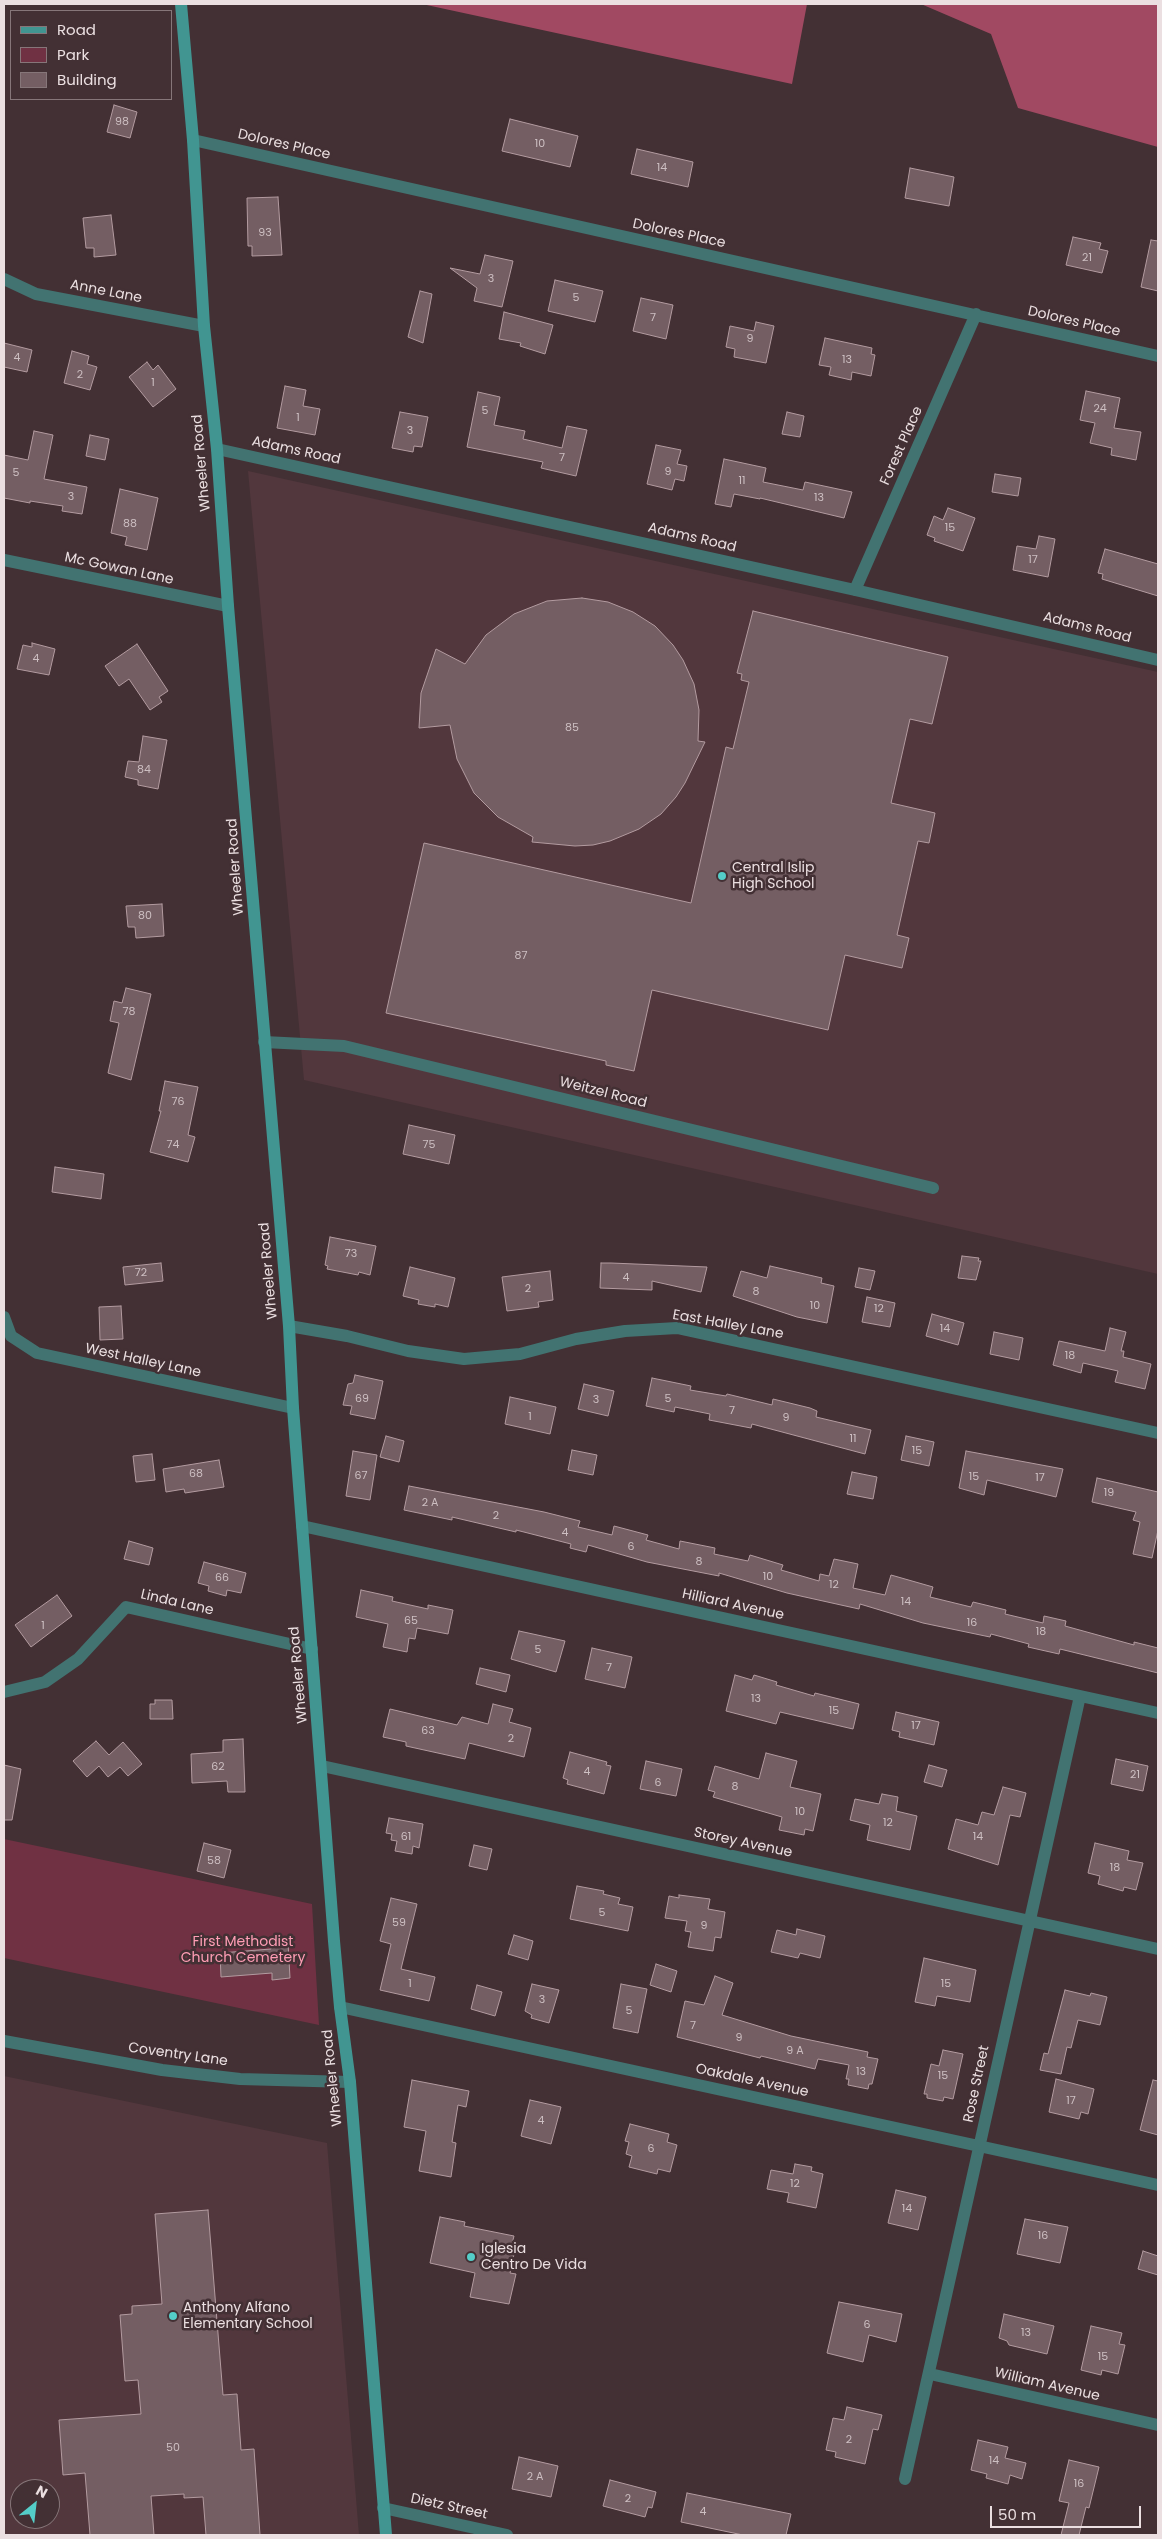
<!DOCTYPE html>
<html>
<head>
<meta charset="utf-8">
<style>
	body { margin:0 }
	#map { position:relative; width:1162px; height:2539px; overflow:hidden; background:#433034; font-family:Poppins,sans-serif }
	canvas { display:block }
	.frame { position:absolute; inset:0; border:5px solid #ebdfe1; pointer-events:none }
	.legend { position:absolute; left:10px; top:10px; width:162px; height:90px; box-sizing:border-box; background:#433034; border:1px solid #867679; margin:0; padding:6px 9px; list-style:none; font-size:15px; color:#ebdfe1 }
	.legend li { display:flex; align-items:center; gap:10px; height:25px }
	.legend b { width:25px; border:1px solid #867679 }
	.north { position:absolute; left:10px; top:2479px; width:50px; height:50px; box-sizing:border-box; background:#433034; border:1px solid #867679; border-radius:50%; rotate:29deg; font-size:14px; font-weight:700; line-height:20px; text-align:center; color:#ebdfe1 }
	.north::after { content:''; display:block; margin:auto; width:18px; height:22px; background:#54cdc8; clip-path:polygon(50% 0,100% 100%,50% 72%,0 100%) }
	.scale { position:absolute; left:990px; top:2506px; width:151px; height:22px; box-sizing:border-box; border:2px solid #ebdfe1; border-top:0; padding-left:6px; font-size:15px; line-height:18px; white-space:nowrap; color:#ebdfe1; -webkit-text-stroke:4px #433034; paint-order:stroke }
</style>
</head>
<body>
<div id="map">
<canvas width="1162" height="2539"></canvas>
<div class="frame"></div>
<ul class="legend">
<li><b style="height:6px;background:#419591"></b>Road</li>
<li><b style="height:14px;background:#703143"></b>Park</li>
<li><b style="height:14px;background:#745e63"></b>Building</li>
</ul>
<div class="north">N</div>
<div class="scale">50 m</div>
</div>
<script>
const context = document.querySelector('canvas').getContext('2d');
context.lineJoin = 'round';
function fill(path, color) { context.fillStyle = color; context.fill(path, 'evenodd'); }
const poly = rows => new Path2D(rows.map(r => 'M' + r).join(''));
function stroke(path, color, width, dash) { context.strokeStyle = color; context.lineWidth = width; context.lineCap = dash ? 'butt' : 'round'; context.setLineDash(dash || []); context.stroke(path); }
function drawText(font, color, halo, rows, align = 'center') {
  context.font = font + ' Poppins,sans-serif'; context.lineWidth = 5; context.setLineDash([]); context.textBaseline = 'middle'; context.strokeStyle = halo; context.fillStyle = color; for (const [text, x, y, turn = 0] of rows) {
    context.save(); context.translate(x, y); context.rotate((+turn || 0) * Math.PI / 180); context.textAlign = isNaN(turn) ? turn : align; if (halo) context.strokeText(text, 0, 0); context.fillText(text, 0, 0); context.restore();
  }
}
const built = poly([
	[248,471,1158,672,1158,1274,304,1080],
	[4,2076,327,2143,359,2535,4,2535],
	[20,2489,50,2489,50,2519,20,2519]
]);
const green = poly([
	[4,1839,312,1904,319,2025,4,1958]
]);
const forest = poly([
	[422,4,807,4,792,84],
	[921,4,1158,4,1158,147,1018,108,991,34]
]);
const building = poly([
	[114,105,137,112,130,138,107,132,114,105],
	[510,119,578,136,570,167,502,151,510,119],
	[637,149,693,162,688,187,631,174,637,149],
	[910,168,954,177,949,206,905,198,910,168],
	[278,197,282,255,252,256,252,246,248,246,247,198,278,197],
	[111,215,116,255,94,257,94,248,86,248,83,218,111,215],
	[1073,237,1101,243,1099,249,1108,251,1102,273,1066,265,1073,237],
	[1151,240,1158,241,1158,291,1141,287,1151,240],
	[485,255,513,261,502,307,474,301,477,288,450,268,480,274,485,255],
	[555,280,603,291,595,322,548,311,555,280],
	[420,291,432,294,423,343,408,337,420,291],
	[641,298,673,305,666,339,633,331,641,298],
	[504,312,553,325,545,354,520,346,521,343,499,339,504,312],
	[756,322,774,326,766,363,734,357,735,349,726,347,730,326,754,331,756,322],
	[825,338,872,348,871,354,875,355,871,376,852,372,851,380,829,375,831,367,819,365,825,338],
	[4,343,32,350,27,372,4,367,4,343],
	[72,351,89,356,87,364,97,367,90,390,64,383,72,351],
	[147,362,153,370,158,365,176,389,153,407,129,377,147,362],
	[285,386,306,390,303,406,320,409,315,435,277,428,285,386],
	[1086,391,1120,398,1114,428,1141,432,1136,460,1111,455,1112,448,1090,443,1095,423,1080,420,1086,391],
	[478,392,500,397,494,425,525,431,523,439,562,448,567,426,587,430,576,476,541,468,543,462,467,447,478,392],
	[400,412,428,417,422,447,414,446,413,452,392,448,400,412],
	[787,412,804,416,800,437,782,434,787,412],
	[34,431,53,435,44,479,87,487,82,514,62,511,63,506,30,501,30,503,4,498,4,455,28,460,34,431],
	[90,435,109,439,105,460,86,456,90,435],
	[656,445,681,450,677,464,687,466,684,481,675,479,672,490,647,484,656,445],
	[724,459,766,468,763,482,803,490,805,482,852,492,844,518,760,498,760,499,734,494,731,507,715,504,724,459],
	[995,474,1021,478,1018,496,992,492,995,474],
	[120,489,158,498,147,550,125,545,127,537,111,533,120,489],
	[948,508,975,518,963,551,934,541,935,538,927,535,934,516,943,520,948,508],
	[1039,536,1055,539,1048,577,1013,570,1017,546,1036,549,1039,536],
	[1105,549,1158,564,1158,596,1102,579,1103,574,1098,573,1105,549],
	[582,598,608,602,633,612,655,626,673,645,683,660,694,684,699,710,698,741,705,742,685,783,676,797,661,814,639,829,610,841,593,845,575,846,532,842,533,837,498,817,474,793,457,759,450,725,419,728,421,693,436,649,465,664,486,635,514,614,547,601,582,598],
	[753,611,948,657,932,724,910,719,891,803,935,813,929,843,918,841,897,935,909,938,902,968,845,955,828,1030,652,990,634,1071,606,1065,606,1061,386,1013,424,843,691,903,726,747,733,749,749,682,741,680,742,674,737,673,753,611],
	[32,643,55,649,49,675,17,669,23,645,32,647,32,643],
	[137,644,168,691,159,697,162,702,150,710,129,679,119,686,105,666,137,644],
	[143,736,167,740,158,789,138,785,138,780,125,777,128,761,139,762,143,736],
	[162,904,164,936,136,938,135,927,128,927,126,906,162,904],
	[126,988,151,994,131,1080,108,1073,119,1023,110,1021,114,1001,122,1003,126,988],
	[165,1081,198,1087,188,1135,195,1137,188,1162,150,1152,161,1111,159,1111,165,1081],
	[409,1125,455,1135,449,1164,403,1154,409,1125],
	[55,1167,104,1174,101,1199,52,1192,55,1167],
	[330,1237,376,1246,370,1275,359,1272,358,1275,327,1269,328,1266,325,1265,330,1237],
	[962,1256,979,1258,978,1261,981,1261,976,1280,958,1278,962,1256],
	[161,1263,163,1281,125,1285,123,1267,161,1263],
	[601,1263,611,1263,707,1267,701,1292,652,1281,652,1290,600,1288,601,1263],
	[770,1266,822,1278,821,1283,834,1286,827,1323,797,1317,733,1296,741,1271,767,1278,770,1266],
	[410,1267,455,1278,448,1307,435,1304,435,1307,418,1304,419,1300,403,1296,410,1267],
	[859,1268,875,1271,870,1290,855,1287,859,1268],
	[550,1271,553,1300,538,1302,539,1307,507,1311,502,1277,550,1271],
	[867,1297,895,1303,890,1327,862,1322,867,1297],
	[121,1306,123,1339,100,1340,99,1307,121,1306],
	[932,1314,964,1323,958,1345,926,1336,932,1314],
	[1110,1328,1126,1332,1121,1351,1124,1351,1123,1357,1151,1364,1145,1389,1115,1382,1118,1371,1083,1363,1081,1373,1053,1365,1059,1341,1105,1351,1110,1328],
	[994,1332,1023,1338,1019,1360,990,1354,994,1332],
	[355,1375,383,1381,375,1419,350,1414,352,1406,343,1405,348,1384,353,1383,355,1375],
	[652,1378,691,1386,690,1390,726,1396,727,1394,772,1405,773,1399,810,1408,817,1411,816,1417,871,1430,865,1454,752,1424,751,1428,709,1420,710,1414,675,1407,674,1412,646,1406,652,1378],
	[584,1384,614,1391,608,1416,578,1409,584,1384],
	[510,1397,556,1407,550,1434,505,1424,510,1397],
	[386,1436,404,1441,399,1462,380,1457,386,1436],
	[906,1436,934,1442,929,1466,901,1460,906,1436],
	[572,1450,597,1455,593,1475,568,1470,572,1450],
	[353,1451,377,1455,370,1500,346,1496,353,1451],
	[966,1451,1063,1469,1056,1497,987,1480,984,1495,959,1488,966,1451],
	[152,1454,155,1480,136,1482,133,1456,152,1454],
	[219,1460,224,1487,185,1493,184,1489,166,1492,163,1469,219,1460],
	[852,1472,877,1477,873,1499,847,1494,852,1472],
	[1097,1478,1158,1492,1158,1530,1152,1558,1133,1554,1140,1522,1133,1520,1136,1512,1092,1502,1097,1478],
	[409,1486,544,1512,580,1521,578,1527,612,1535,614,1526,648,1535,646,1540,679,1549,680,1541,715,1548,714,1554,748,1561,750,1555,783,1565,781,1570,819,1581,820,1574,829,1576,834,1559,858,1564,853,1588,885,1595,891,1575,933,1587,930,1597,971,1607,973,1602,1006,1610,1005,1614,1043,1623,1044,1616,1066,1621,1065,1626,1134,1645,1134,1642,1158,1648,1158,1673,1060,1649,1059,1654,1028,1647,1029,1644,991,1634,990,1637,923,1623,860,1604,859,1609,787,1593,719,1573,719,1576,647,1562,588,1545,586,1552,570,1548,571,1544,516,1530,516,1532,452,1517,452,1520,404,1510,409,1486],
	[129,1541,153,1548,149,1565,124,1559,129,1541],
	[204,1562,246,1573,241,1593,227,1590,226,1596,208,1591,209,1586,198,1583,204,1562],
	[361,1590,393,1597,392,1601,428,1609,428,1605,453,1610,448,1634,417,1628,415,1639,409,1638,407,1652,383,1647,388,1624,356,1617,361,1590],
	[57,1595,72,1616,31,1647,15,1625,57,1595],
	[519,1631,565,1641,556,1672,511,1659,519,1631],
	[592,1648,632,1657,625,1688,585,1679,592,1648],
	[480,1668,510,1675,506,1692,476,1684,480,1668],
	[735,1675,752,1680,754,1675,777,1682,776,1685,814,1696,815,1693,859,1704,853,1729,780,1712,776,1724,726,1711,735,1675],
	[155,1700,172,1700,173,1719,150,1719,150,1704,155,1704,155,1700],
	[493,1704,513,1709,509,1722,531,1728,524,1757,469,1743,465,1759,406,1746,406,1742,383,1737,390,1709,457,1725,462,1717,488,1724,493,1704],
	[896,1712,939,1722,934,1745,899,1737,900,1732,892,1730,896,1712],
	[243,1739,245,1792,228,1792,227,1781,192,1783,191,1754,223,1752,223,1740,243,1739],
	[96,1741,109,1755,123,1742,142,1764,128,1776,120,1767,108,1777,99,1766,87,1777,73,1761,96,1741],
	[570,1752,607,1762,606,1765,611,1766,604,1794,567,1784,568,1780,563,1778,570,1752],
	[766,1753,797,1761,790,1787,821,1794,813,1831,805,1829,804,1835,779,1830,782,1817,713,1797,715,1792,708,1790,715,1766,759,1779,766,1753],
	[1116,1759,1148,1766,1143,1791,1111,1784,1116,1759],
	[646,1761,682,1769,676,1796,640,1789,646,1761],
	[4,1765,21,1769,12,1820,4,1820,4,1765],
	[929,1765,947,1770,942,1787,924,1782,929,1765],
	[1003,1787,1026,1793,1020,1817,1010,1815,998,1865,948,1849,956,1819,978,1825,982,1812,994,1815,1003,1787],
	[882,1794,898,1797,896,1811,917,1816,910,1850,867,1840,870,1825,850,1820,855,1799,879,1804,882,1794],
	[389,1818,423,1824,419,1848,413,1846,412,1854,395,1851,397,1841,391,1840,392,1834,386,1833,389,1818],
	[204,1843,231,1850,224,1878,197,1871,204,1843],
	[1095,1843,1129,1851,1127,1860,1143,1863,1136,1890,1124,1887,1123,1891,1098,1884,1100,1876,1088,1873,1095,1843],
	[474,1845,492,1849,487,1870,469,1866,474,1845],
	[577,1886,604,1891,603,1894,620,1898,618,1904,633,1907,628,1931,570,1919,577,1886],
	[679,1895,710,1899,708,1909,725,1912,721,1938,715,1937,713,1951,688,1947,691,1932,685,1931,687,1921,665,1918,669,1896,679,1898,679,1895],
	[391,1898,417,1904,401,1969,435,1977,429,2001,380,1990,391,1944,380,1941,391,1898],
	[797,1929,825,1936,820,1958,800,1953,798,1958,771,1952,777,1930,796,1935,797,1929],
	[514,1935,533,1941,528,1960,508,1954,514,1935],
	[288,1942,290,1978,272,1980,272,1973,221,1977,220,1953,271,1949,271,1944,288,1942],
	[924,1958,976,1970,970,2002,937,1996,935,2006,915,2002,924,1958],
	[656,1964,677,1971,671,1992,650,1985,656,1964],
	[715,1976,733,1983,722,2015,791,2036,868,2052,867,2057,878,2059,872,2084,869,2084,868,2089,848,2085,849,2079,846,2079,849,2065,818,2059,815,2069,761,2056,760,2058,677,2037,685,2001,704,2005,715,1976],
	[532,1984,559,1990,549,2023,531,2018,532,2015,525,2011,532,1984],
	[621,1984,647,1989,638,2033,613,2028,621,1984],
	[477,1985,502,1992,495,2016,471,2009,477,1985],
	[1065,1990,1090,1996,1091,1993,1107,1997,1100,2025,1078,2020,1071,2048,1067,2047,1061,2074,1040,2070,1044,2053,1048,2054,1065,1990],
	[943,2050,963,2054,953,2099,944,2097,943,2101,927,2098,927,2094,924,2094,931,2064,939,2066,943,2050],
	[1056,2079,1094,2089,1088,2114,1081,2112,1079,2119,1049,2112,1056,2079],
	[412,2080,469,2091,466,2107,458,2105,452,2142,456,2143,451,2177,419,2171,426,2131,404,2127,412,2080],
	[1153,2080,1158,2081,1158,2135,1140,2130,1153,2080],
	[530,2100,561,2107,551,2144,521,2136,530,2100],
	[630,2124,669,2134,667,2142,677,2145,670,2172,658,2169,657,2174,629,2167,632,2156,626,2154,629,2142,625,2141,630,2124],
	[795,2164,812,2167,811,2171,823,2174,816,2208,787,2202,789,2193,767,2189,771,2170,793,2174,795,2164],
	[896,2190,926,2197,918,2230,888,2223,896,2190],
	[208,2210,223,2395,237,2394,241,2450,254,2449,260,2535,206,2535,203,2497,184,2498,184,2494,151,2496,154,2535,90,2535,85,2473,63,2475,59,2420,141,2414,138,2380,125,2381,120,2315,132,2314,132,2306,162,2304,155,2214,208,2210],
	[440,2217,465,2222,464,2226,514,2236,512,2244,516,2245,510,2273,516,2274,509,2304,470,2297,475,2273,430,2263,440,2217],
	[1025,2219,1068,2227,1060,2263,1017,2254,1025,2219],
	[1143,2251,1158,2256,1158,2275,1138,2269,1143,2251],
	[839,2302,902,2314,896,2342,869,2335,863,2362,827,2353,839,2302],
	[1004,2314,1054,2326,1047,2354,1009,2345,1007,2341,999,2338,1004,2314],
	[1091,2326,1122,2333,1119,2344,1125,2345,1118,2374,1102,2370,1101,2375,1081,2370,1091,2326],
	[847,2407,882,2415,878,2430,873,2429,865,2464,835,2457,836,2452,826,2450,833,2418,844,2420,847,2407],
	[978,2440,1008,2447,1005,2458,1026,2463,1022,2479,1010,2475,1008,2484,986,2478,987,2474,971,2470,978,2440],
	[519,2457,558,2466,551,2497,512,2489,519,2457],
	[1069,2460,1099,2467,1089,2508,1086,2507,1079,2535,1061,2535,1069,2503,1059,2501,1069,2460],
	[610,2480,656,2492,652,2508,648,2507,645,2517,603,2506,610,2480],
	[687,2493,791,2514,786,2535,743,2535,681,2522,687,2493]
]);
const street = poly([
	[193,140,1158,356],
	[4,279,36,294,204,326],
	[217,449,855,590,1158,660],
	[4,560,228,606],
	[855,590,976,314],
	[264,1042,344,1046,933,1188],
	[4,1317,11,1336,37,1353,293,1408],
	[289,1326,347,1336,408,1351,464,1359,520,1354,576,1339,625,1331,677,1328,1158,1433],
	[302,1526,1158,1713],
	[4,1692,45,1682,78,1659,126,1607,312,1649],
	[322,1766,1158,1949],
	[340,2007,1158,2185],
	[4,2041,162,2070,240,2079,350,2082],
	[930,2374,1158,2425],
	[905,2479,1080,1696],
	[383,2508,507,2535]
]);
const secondary = poly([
	[181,4,193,140,204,326,217,449,228,606,289,1326,293,1408,334,1941,340,2007,350,2082,386,2535]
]);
const markers = [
	[722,876,5,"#54cdc8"],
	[471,2257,5,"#54cdc8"],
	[173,2316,5,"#54cdc8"]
];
const numberNames = [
	["98",122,122],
	["10",540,144],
	["14",662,168],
	["93",265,233],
	["21",1087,258],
	["3",491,279],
	["5",576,298],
	["7",653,318],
	["9",750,339],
	["4",17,358],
	["13",847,360],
	["2",80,375],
	["1",153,383],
	["24",1100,409],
	["5",485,411],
	["1",298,418],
	["3",410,431],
	["7",562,458],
	["9",668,472],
	["5",16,473],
	["11",742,481],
	["3",71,497],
	["13",819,498],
	["88",130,524],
	["15",950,528],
	["17",1033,560],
	["4",36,659],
	["85",572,728],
	["84",144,770],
	["80",145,916],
	["87",521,956],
	["78",129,1012],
	["76",178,1102],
	["74",173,1145],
	["75",429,1145],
	["73",351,1254],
	["72",141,1273],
	["4",626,1278],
	["2",528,1289],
	["8",756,1292],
	["10",815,1306],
	["12",879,1309],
	["14",945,1329],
	["18",1070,1356],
	["69",362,1399],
	["5",668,1399],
	["3",596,1400],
	["7",732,1411],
	["1",530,1417],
	["9",786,1418],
	["11",853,1439],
	["15",917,1451],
	["68",196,1474],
	["67",361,1476],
	["15",974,1477],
	["17",1040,1478],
	["19",1109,1493],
	["2 A",430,1503],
	["2",496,1516],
	["4",565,1533],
	["6",631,1547],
	["8",699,1562],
	["10",768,1577],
	["66",222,1578],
	["12",834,1585],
	["14",906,1602],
	["65",411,1621],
	["16",972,1623],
	["1",43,1626],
	["18",1041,1632],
	["5",538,1650],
	["7",609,1668],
	["13",756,1699],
	["15",834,1711],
	["17",916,1726],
	["63",428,1731],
	["2",511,1739],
	["62",218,1767],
	["4",587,1772],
	["21",1135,1775],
	["6",658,1783],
	["8",735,1787],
	["10",800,1812],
	["12",888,1823],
	["61",406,1837],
	["14",978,1837],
	["58",214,1861],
	["18",1115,1868],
	["5",602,1913],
	["59",399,1923],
	["9",704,1926],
	["1",410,1984],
	["15",946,1984],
	["3",542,2000],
	["5",629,2011],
	["7",693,2026],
	["9",739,2038],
	["9 A",795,2051],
	["13",861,2072],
	["15",943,2076],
	["17",1071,2101],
	["4",541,2121],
	["6",651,2149],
	["12",795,2184],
	["14",907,2209],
	["16",1043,2236],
	["6",867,2325],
	["13",1026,2333],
	["15",1103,2357],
	["2",849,2440],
	["50",173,2448],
	["14",994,2461],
	["2 A",535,2477],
	["16",1079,2484],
	["2",628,2499],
	["4",703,2512]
];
const streetNames = [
	["Dolores Place",284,145,13],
	["Dolores Place",679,234,12],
	["Anne Lane",106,292,11],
	["Dolores Place",1074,322,13],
	["Forest Place",902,446,-66],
	["Adams Road",296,451,12],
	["Wheeler Road",202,463,-95],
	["Adams Road",692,538,13],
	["Mc Gowan Lane",119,569,12],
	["Adams Road",1087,628,14],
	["Wheeler Road",236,867,-94],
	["Weitzel Road",603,1093,14],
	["Wheeler Road",269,1271,-95],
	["East Halley Lane",728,1325,10],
	["West Halley Lane",143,1361,12],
	["Linda Lane",177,1603,13],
	["Hilliard Avenue",733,1605,12],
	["Wheeler Road",299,1675,-95],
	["Storey Avenue",743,1843,12],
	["Coventry Lane",178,2055,8],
	["Wheeler Road",333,2078,-96],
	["Oakdale Avenue",752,2081,12],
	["Rose Street",977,2084,-78],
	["William Avenue",1047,2385,13],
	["Dietz Street",449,2507,12]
];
const poiNames = [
	["Central Islip",732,868],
	["High School",732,884],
	["Iglesia",481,2249],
	["Centro De Vida",481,2265],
	["Anthony Alfano",183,2308],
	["Elementary School",183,2324]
];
const parkNames = [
	["First Methodist",243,1942],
	["Church Cemetery",243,1958]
];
fill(built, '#52373d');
fill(green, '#703143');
fill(forest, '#a14962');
fill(building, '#745e63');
stroke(building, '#b39ba0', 1);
stroke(street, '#427371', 12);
stroke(secondary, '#419591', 12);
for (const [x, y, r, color] of markers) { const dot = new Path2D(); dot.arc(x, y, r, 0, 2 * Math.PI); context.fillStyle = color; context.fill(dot); stroke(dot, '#433034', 2); }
drawText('11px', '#cdbfc2', null, numberNames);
drawText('14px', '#ebdfe1', '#433034', streetNames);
drawText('14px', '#ebdfe1', '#433034', poiNames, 'left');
drawText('14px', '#ff9db5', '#433034', parkNames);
</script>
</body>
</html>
